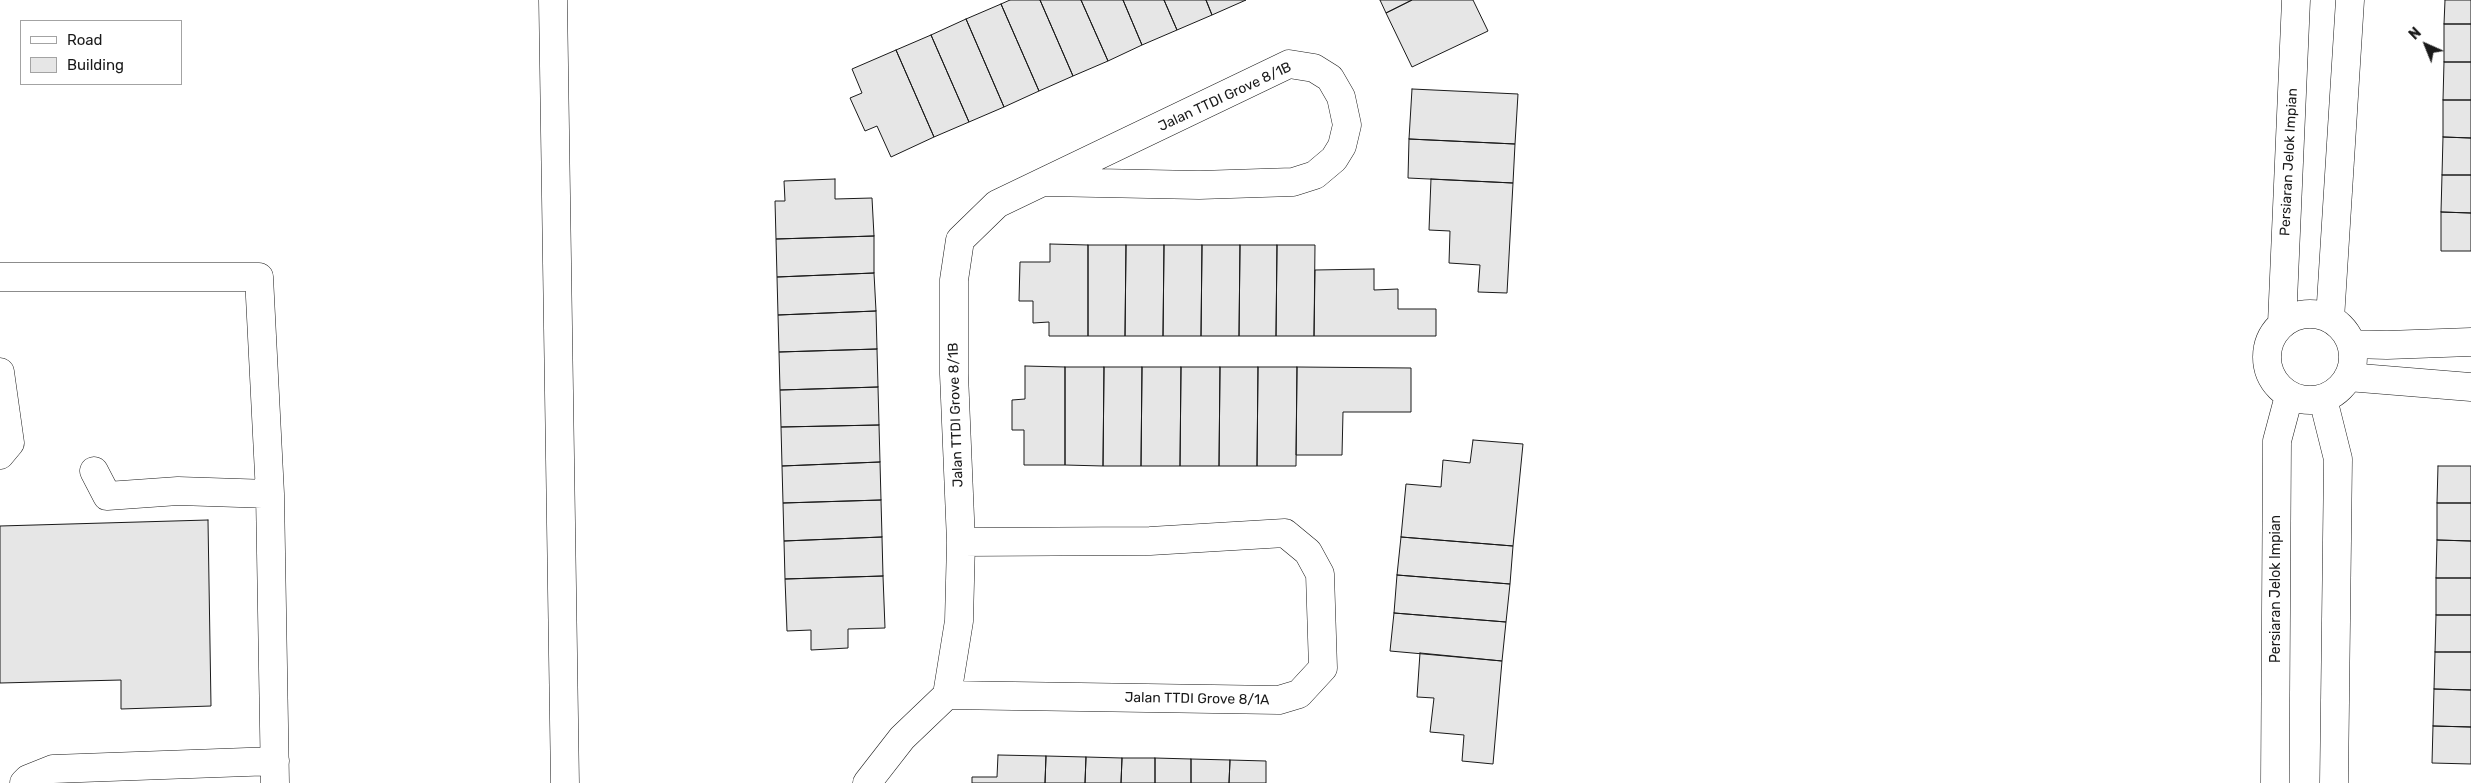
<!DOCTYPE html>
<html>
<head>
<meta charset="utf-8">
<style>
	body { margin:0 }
	#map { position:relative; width:2471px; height:783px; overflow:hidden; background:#fff; font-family:Rubik,sans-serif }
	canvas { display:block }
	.legend { position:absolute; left:20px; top:20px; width:162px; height:65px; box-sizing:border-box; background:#fff; border:1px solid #a3a3a3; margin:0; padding:6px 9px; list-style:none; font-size:15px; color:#1a1a1a }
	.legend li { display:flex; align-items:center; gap:10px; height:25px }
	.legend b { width:25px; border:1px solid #a3a3a3 }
	.north { position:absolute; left:2401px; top:20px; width:50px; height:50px; -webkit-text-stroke:4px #fff; paint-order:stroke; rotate:316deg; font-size:14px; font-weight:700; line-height:20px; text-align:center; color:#1a1a1a }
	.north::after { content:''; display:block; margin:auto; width:18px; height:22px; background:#1a1a1a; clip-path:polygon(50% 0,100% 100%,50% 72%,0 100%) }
</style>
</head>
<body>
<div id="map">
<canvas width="2471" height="783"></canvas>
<ul class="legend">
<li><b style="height:6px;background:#fff"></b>Road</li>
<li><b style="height:14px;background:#e6e6e6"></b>Building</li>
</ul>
<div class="north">N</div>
</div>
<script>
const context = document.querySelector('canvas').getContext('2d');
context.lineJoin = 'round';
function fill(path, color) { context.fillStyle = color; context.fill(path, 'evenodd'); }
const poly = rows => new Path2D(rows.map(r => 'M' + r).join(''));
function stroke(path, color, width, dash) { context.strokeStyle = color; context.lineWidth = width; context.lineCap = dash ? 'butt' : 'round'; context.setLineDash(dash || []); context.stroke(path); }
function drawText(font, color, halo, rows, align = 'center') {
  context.font = font + ' Rubik,sans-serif'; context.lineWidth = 4; context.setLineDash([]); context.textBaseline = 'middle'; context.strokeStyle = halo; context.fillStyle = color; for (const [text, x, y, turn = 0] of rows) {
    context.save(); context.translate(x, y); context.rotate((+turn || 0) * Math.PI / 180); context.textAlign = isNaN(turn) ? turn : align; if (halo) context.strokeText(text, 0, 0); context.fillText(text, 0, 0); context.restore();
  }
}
const building = poly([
	[1010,0,1040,0,1073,76,1039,91,1001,4,1010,0],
	[1040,0,1081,0,1108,61,1073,76,1040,0],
	[1081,0,1123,0,1142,45,1108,61,1081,0],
	[1123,0,1164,0,1177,30,1142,45,1123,0],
	[1164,0,1206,0,1212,15,1177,30,1164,0],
	[1206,0,1246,0,1212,15,1206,0],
	[1380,0,1412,0,1386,13,1380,0],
	[1412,0,1473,0,1488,31,1412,67,1386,13,1412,0],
	[2445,0,2471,0,2471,24,2444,24,2445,0],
	[1001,4,1039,91,1004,107,966,19,1001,4],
	[966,19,1004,107,969,122,931,35,966,19],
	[2444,24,2471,24,2471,62,2444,62,2444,24],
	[931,35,969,122,934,137,896,50,931,35],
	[896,50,934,137,891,157,877,126,865,131,850,98,862,93,852,69,896,50],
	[2444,62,2471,62,2471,100,2443,100,2444,62],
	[1412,89,1518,94,1515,144,1409,139,1412,89],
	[2443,100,2471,100,2471,138,2443,137,2443,100],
	[2443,137,2471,138,2471,175,2442,175,2443,137],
	[1409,139,1515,144,1513,183,1408,178,1409,139],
	[2442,175,2471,175,2471,213,2441,212,2442,175],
	[835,179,835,199,872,198,874,236,776,239,775,201,785,201,784,181,835,179],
	[1431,179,1513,183,1507,293,1478,292,1480,265,1449,263,1450,231,1429,230,1431,179],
	[2441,212,2471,213,2471,251,2441,251,2441,212],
	[874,236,874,273,777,277,776,239,874,236],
	[1050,244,1088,245,1088,336,1049,336,1049,322,1033,323,1033,301,1019,301,1020,262,1050,262,1050,244],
	[1088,245,1126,245,1125,336,1088,336,1088,245],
	[1126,245,1164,245,1163,336,1125,336,1126,245],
	[1164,245,1202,245,1201,336,1163,336,1164,245],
	[1202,245,1240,245,1239,336,1201,336,1202,245],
	[1240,245,1277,245,1276,336,1239,336,1240,245],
	[1277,245,1315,245,1314,336,1276,336,1277,245],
	[1374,269,1374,290,1398,289,1398,309,1436,309,1436,336,1314,336,1315,270,1374,269],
	[874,273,876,311,778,315,777,277,874,273],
	[876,311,877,349,779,352,778,315,876,311],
	[877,349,878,387,780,390,779,352,877,349],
	[1025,366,1065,367,1065,465,1024,465,1024,430,1012,430,1012,400,1025,399,1025,366],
	[1065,367,1104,367,1103,466,1065,465,1065,367],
	[1104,367,1142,367,1141,466,1103,466,1104,367],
	[1142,367,1181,367,1180,466,1141,466,1142,367],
	[1181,367,1220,367,1219,466,1180,466,1181,367],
	[1220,367,1258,367,1257,466,1219,466,1220,367],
	[1258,367,1297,367,1296,466,1257,466,1258,367],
	[1297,367,1411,368,1411,412,1343,412,1342,455,1296,455,1297,367],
	[878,387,879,425,781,427,780,390,878,387],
	[879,425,880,462,782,466,781,427,879,425],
	[1473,440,1523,444,1513,546,1401,537,1406,484,1441,487,1443,460,1470,463,1473,440],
	[880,462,881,500,783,503,782,466,880,462],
	[2438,466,2471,466,2471,503,2437,503,2438,466],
	[881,500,882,537,784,541,783,503,881,500],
	[2437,503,2471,503,2471,541,2437,540,2437,503],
	[208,520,211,706,121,709,121,680,0,683,0,526,208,520],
	[882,537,883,576,785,579,784,541,882,537],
	[1401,537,1513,546,1510,584,1397,575,1401,537],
	[2437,540,2471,541,2471,578,2436,578,2437,540],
	[1397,575,1510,584,1506,622,1394,613,1397,575],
	[883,576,885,628,848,629,848,648,811,650,811,630,787,631,785,579,883,576],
	[2436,578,2471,578,2471,615,2436,615,2436,578],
	[1394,613,1506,622,1502,661,1390,651,1394,613],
	[2436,615,2471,615,2471,652,2435,652,2436,615],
	[2435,652,2471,652,2471,690,2434,689,2435,652],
	[1420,653,1502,661,1493,764,1462,761,1464,735,1430,732,1434,698,1417,697,1420,653],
	[2434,689,2471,690,2471,727,2433,726,2434,689],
	[2433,726,2471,727,2471,764,2432,763,2433,726],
	[998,755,1046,756,1045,783,972,783,972,777,997,777,998,755],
	[1046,756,1086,757,1085,783,1045,783,1046,756],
	[1086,757,1122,758,1121,783,1085,783,1086,757],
	[1122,758,1155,758,1155,783,1121,783,1122,758],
	[1155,758,1191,759,1191,783,1155,783,1155,758],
	[1191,759,1230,760,1229,783,1191,783,1191,759],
	[1230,760,1266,761,1266,783,1229,783,1230,760]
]);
const minor = poly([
	[553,0,565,783],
	[0,277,259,277,270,494,275,783],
	'2267 357a43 43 0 1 1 86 0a43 43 0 1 1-86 0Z',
	[2330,319,2350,0],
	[2282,324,2296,0],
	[2351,344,2387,345,2471,342],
	[0,372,10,443,0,455],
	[2348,377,2471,387],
	[2323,399,2338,459,2334,783],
	[94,471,107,496,178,491,270,494],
	[947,695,959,621,961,542,954,374,954,280,960,240,997,204,1289,64,1314,68,1330,78,1341,97,1347,125,1342,146,1334,159,1315,175,1293,182,1199,185,1046,182],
	[947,695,1279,700,1299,694,1323,668,1320,574,1308,552,1285,533,1150,541,961,542],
	[24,783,28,779,53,769,275,761],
	[867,783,902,738,947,695],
	[2275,783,2277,441,2289,396]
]);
const streetNames = [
	["Jalan TTDI Grove 8/1B",1225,97,-25],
	["Persiaran Jelok Impian",2289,162,-87],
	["Jalan TTDI Grove 8/1B",956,415,-92],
	["Persiaran Jelok Impian",2276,589,-90],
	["Jalan TTDI Grove 8/1A",1197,699,1]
];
fill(building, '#e6e6e6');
stroke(building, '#1a1a1a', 1);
stroke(minor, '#1a1a1a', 29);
stroke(minor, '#fff', 28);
drawText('14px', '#1a1a1a', '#fff', streetNames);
</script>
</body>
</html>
